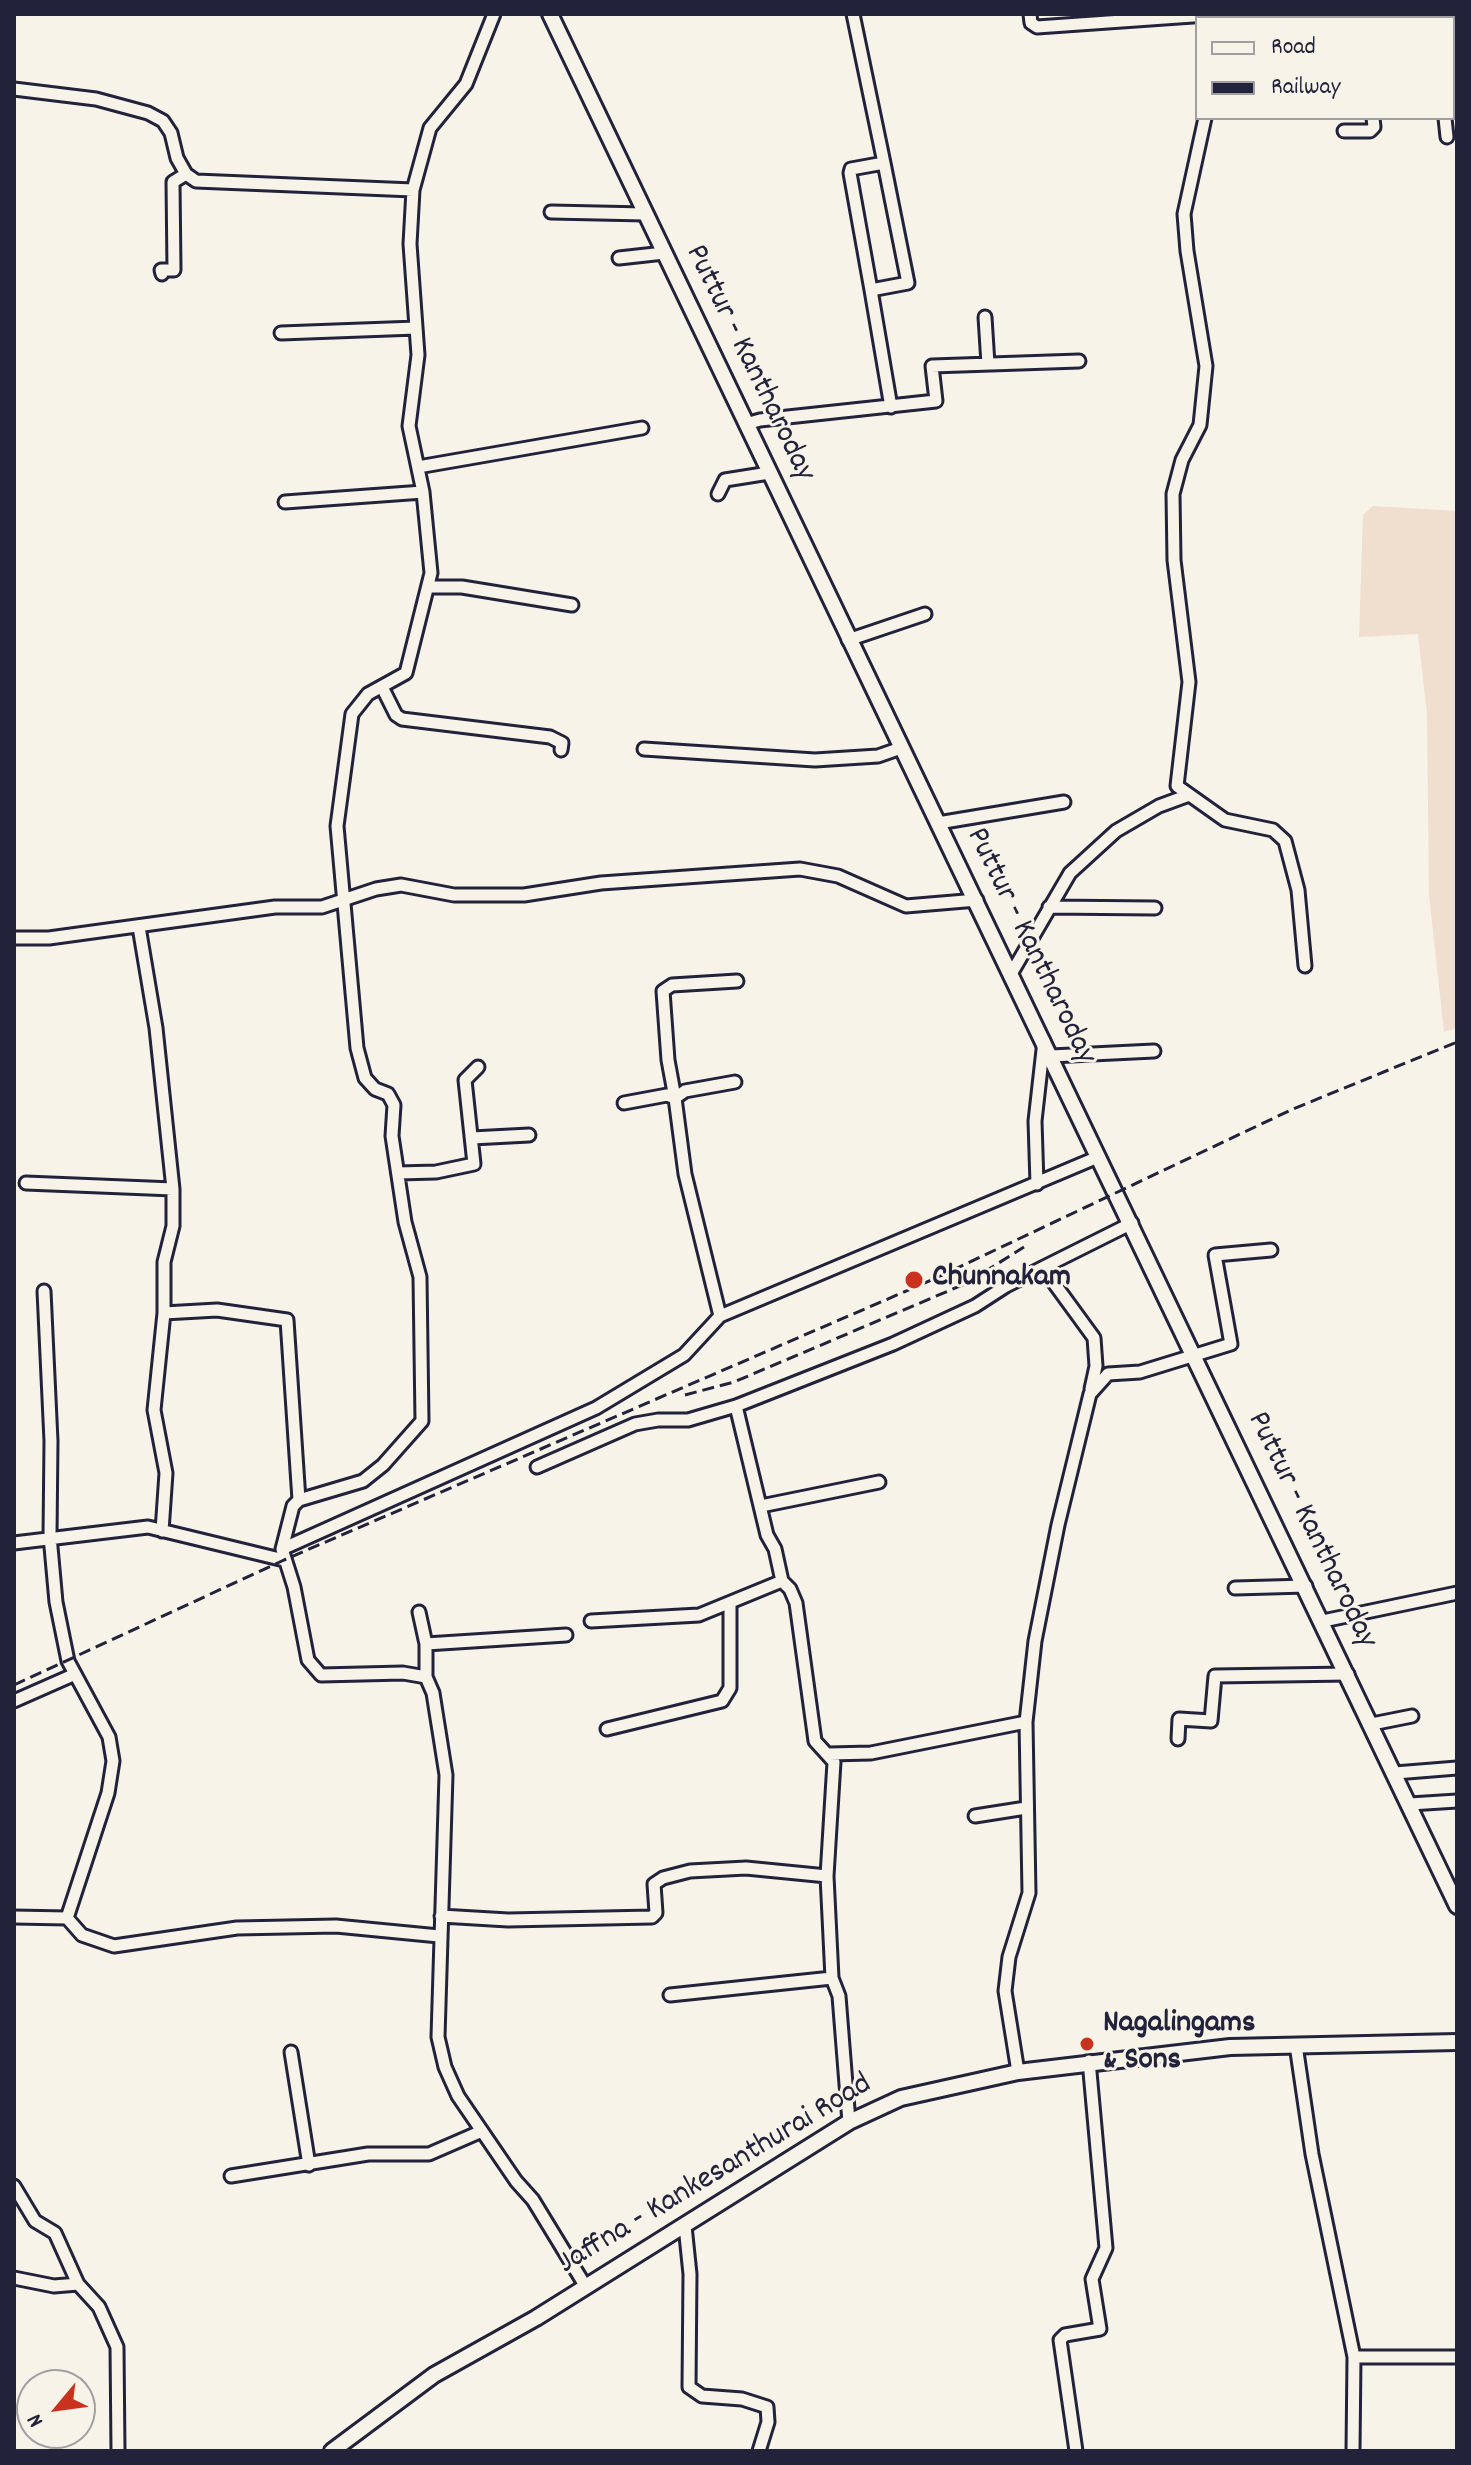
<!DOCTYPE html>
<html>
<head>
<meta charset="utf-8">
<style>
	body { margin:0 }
	#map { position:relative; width:1471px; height:2465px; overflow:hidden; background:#f7f3e8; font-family:Dekko,sans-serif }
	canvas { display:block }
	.frame { position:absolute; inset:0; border:16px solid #22223b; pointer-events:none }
	.legend { position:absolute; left:1195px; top:16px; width:260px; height:104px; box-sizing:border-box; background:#f7f3e8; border:2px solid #a29fa3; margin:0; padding:10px 14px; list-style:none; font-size:24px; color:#22223b }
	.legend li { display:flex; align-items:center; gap:16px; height:40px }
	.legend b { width:40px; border:2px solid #a29fa3 }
	.north { position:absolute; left:16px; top:2369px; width:80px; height:80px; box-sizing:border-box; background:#f7f3e8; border:2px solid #a29fa3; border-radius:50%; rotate:241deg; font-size:22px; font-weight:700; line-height:32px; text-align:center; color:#22223b }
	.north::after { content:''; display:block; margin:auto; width:28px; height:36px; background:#c8321e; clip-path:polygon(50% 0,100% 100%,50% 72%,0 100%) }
</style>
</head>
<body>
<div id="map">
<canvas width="1471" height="2465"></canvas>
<div class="frame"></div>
<ul class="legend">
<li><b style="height:10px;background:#f7f3e8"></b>Road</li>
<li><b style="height:10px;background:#22223b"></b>Railway</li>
</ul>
<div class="north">N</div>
</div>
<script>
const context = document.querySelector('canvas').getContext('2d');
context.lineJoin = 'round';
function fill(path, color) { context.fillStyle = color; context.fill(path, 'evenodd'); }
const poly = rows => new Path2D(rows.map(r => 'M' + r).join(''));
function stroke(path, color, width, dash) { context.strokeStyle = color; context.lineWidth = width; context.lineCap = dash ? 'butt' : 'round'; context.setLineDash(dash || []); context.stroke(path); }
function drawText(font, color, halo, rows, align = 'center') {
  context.font = font + ' Dekko,sans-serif'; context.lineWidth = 6; context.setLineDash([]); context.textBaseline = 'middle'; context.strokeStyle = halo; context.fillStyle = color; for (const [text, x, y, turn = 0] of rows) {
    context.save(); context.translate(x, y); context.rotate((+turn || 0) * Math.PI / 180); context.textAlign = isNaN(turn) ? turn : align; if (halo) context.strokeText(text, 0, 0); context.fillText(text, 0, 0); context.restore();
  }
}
const built = poly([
	[1373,506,1457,511,1457,1028,1444,1032,1429,895,1427,714,1418,634,1359,637,1363,515]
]);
const minor = poly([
	[853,14,884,163],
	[1030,14,1031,23,1037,27,1207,15],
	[1433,18,1436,14],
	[14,89,96,99,148,113,163,121,171,133,177,158,186,174,196,181,413,190],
	[1205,118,1184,214,1187,251,1206,366,1200,425,1182,460,1173,494,1174,560,1189,682,1177,786,1225,820,1273,830,1285,841,1298,890,1305,966],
	[1445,118,1447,137],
	[1344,131,1370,131,1374,127,1373,118],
	[551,212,645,214],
	[619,258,664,253],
	[162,274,161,270,174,270,173,182,186,174],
	[871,290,908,283,884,163,851,169,850,173,871,290,891,407],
	[985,317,988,364],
	[281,333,416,328],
	[746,424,760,420,936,401,932,366,1079,361],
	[418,467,642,428],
	[718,494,725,480,769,473],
	[285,502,423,492],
	[428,587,462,587,572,605],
	[848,640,925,614],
	[382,687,396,715,402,719,550,737,562,743,561,750],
	[644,749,815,760,878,756,901,748],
	[938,823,1064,802],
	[1049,907,1155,908],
	[139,927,156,1028,173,1189,173,1226,164,1262,164,1313,154,1410,166,1473,162,1531],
	[14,938,49,938,275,907,322,907,376,889,401,885,454,895,524,895,601,883,800,869,838,876,906,906,977,900],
	[1011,974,1070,873,1116,831,1159,806,1189,795],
	[1051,1056,1154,1051],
	[624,1103,667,1095,675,1098,668,1060,663,991,672,985,737,981],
	[472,1138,529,1135],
	[398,1173,436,1172,474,1164,465,1080,478,1067],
	[26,1183,173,1189],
	[1037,1184,1035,1121,1044,1041],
	[1043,1268,1094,1338,1096,1366,1091,1389],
	[44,1291,51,1441,50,1536,56,1602,68,1661,109,1737,113,1761,108,1793,67,1918],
	[164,1313,217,1310,287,1320,299,1500,293,1506,282,1549,294,1587,308,1660,321,1675,403,1673,426,1677,433,1693,446,1775,438,2037,445,2067,458,2096,516,2181,533,2200,586,2287],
	[720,1316,685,1174,675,1098,685,1091,735,1082],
	[736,1406,767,1535,775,1549,782,1581,790,1589,796,1603,815,1741,834,1762,827,1876,832,1978,839,1996,849,2122],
	[537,1467,635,1424,658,1420,688,1420,736,1406,893,1344,975,1306,1006,1286,1132,1223],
	[299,1500,363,1481,383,1465,422,1421,420,1277,405,1222,392,1136,394,1105,388,1094,375,1089,365,1078,357,1048,337,826,352,714,368,694,406,673,431,573,423,492,409,426,418,355,410,244,413,190,430,128,466,84,494,14],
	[761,1506,879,1482],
	[14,1543,148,1527,284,1560],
	[282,1549,596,1408,684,1355,720,1316,1098,1157],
	[1235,1588,1306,1586],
	[419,1612,426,1644,426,1677],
	[591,1621,699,1615,782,1581],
	[1323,1621,1457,1593],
	[426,1644,566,1635],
	[14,1701,73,1675],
	[1372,1724,1412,1716],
	[607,1729,722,1701,730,1688,730,1603],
	[1178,1739,1179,1719,1211,1721,1215,1676,1348,1674],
	[829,1754,871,1753,1026,1722],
	[1395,1773,1457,1768],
	[1410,1804,1457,1801],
	[975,1816,1026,1808],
	[441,1916,508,1920,652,1917,656,1913,654,1884,663,1878,690,1871,746,1868,827,1876],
	[14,1917,67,1918,82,1935,114,1946,237,1928,336,1926,439,1936],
	[670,1995,832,1978],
	[1296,2045,1312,2154,1354,2357,1353,2451],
	[291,2052,309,2165],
	[1018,2072,1005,1991,1009,1957,1029,1893,1026,1722,1035,1641,1058,1525,1090,1394,1108,1374,1140,1372,1231,1344,1215,1255,1271,1250],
	[231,2176,368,2154,429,2154,482,2131],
	[14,2186,35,2221,55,2233,78,2284,99,2307,117,2347,118,2451],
	[685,2226,690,2274,689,2387,702,2396,742,2399,767,2407,768,2422,759,2451],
	[14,2278,54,2286,78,2284],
	[1354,2357,1457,2357],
	[1076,2451,1060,2340,1065,2335,1100,2329,1092,2279,1106,2248,1089,2061]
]);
const major = poly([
	[550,14,1457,1906],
	[332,2451,434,2375,536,2318,849,2122,901,2098,1018,2072,1230,2047,1457,2042]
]);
const rail = poly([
	[685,1395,734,1382,967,1283,1024,1247],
	[14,1685,284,1560,934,1279,1293,1109,1457,1042]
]);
const markers = [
	[914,1280,10,"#c8321e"],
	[1087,2044,8,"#c8321e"]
];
const streetNames = [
	["Puttur - Kantharoday",748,364,64],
	["Puttur - Kantharoday",1029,947,64],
	["Puttur - Kantharoday",1310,1531,64],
	["Jaffna - Kankesanthurai Road",716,2176,-31]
];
const poiNames = [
	["Chunnakam",932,1280],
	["Nagalingams",1103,2026],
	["& Sons",1103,2063]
];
fill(built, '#f0dece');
stroke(minor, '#22223b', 17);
stroke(major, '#22223b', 20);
stroke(minor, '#f7f3e8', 11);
stroke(major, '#f7f3e8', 14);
stroke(rail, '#22223b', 3, [12, 6]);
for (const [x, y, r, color] of markers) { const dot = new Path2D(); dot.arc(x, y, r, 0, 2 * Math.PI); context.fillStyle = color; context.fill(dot); stroke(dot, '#f7f3e8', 3); }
drawText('32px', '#22223b', '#f7f3e8', streetNames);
drawText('bold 32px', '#22223b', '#f7f3e8', poiNames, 'left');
</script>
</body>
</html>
